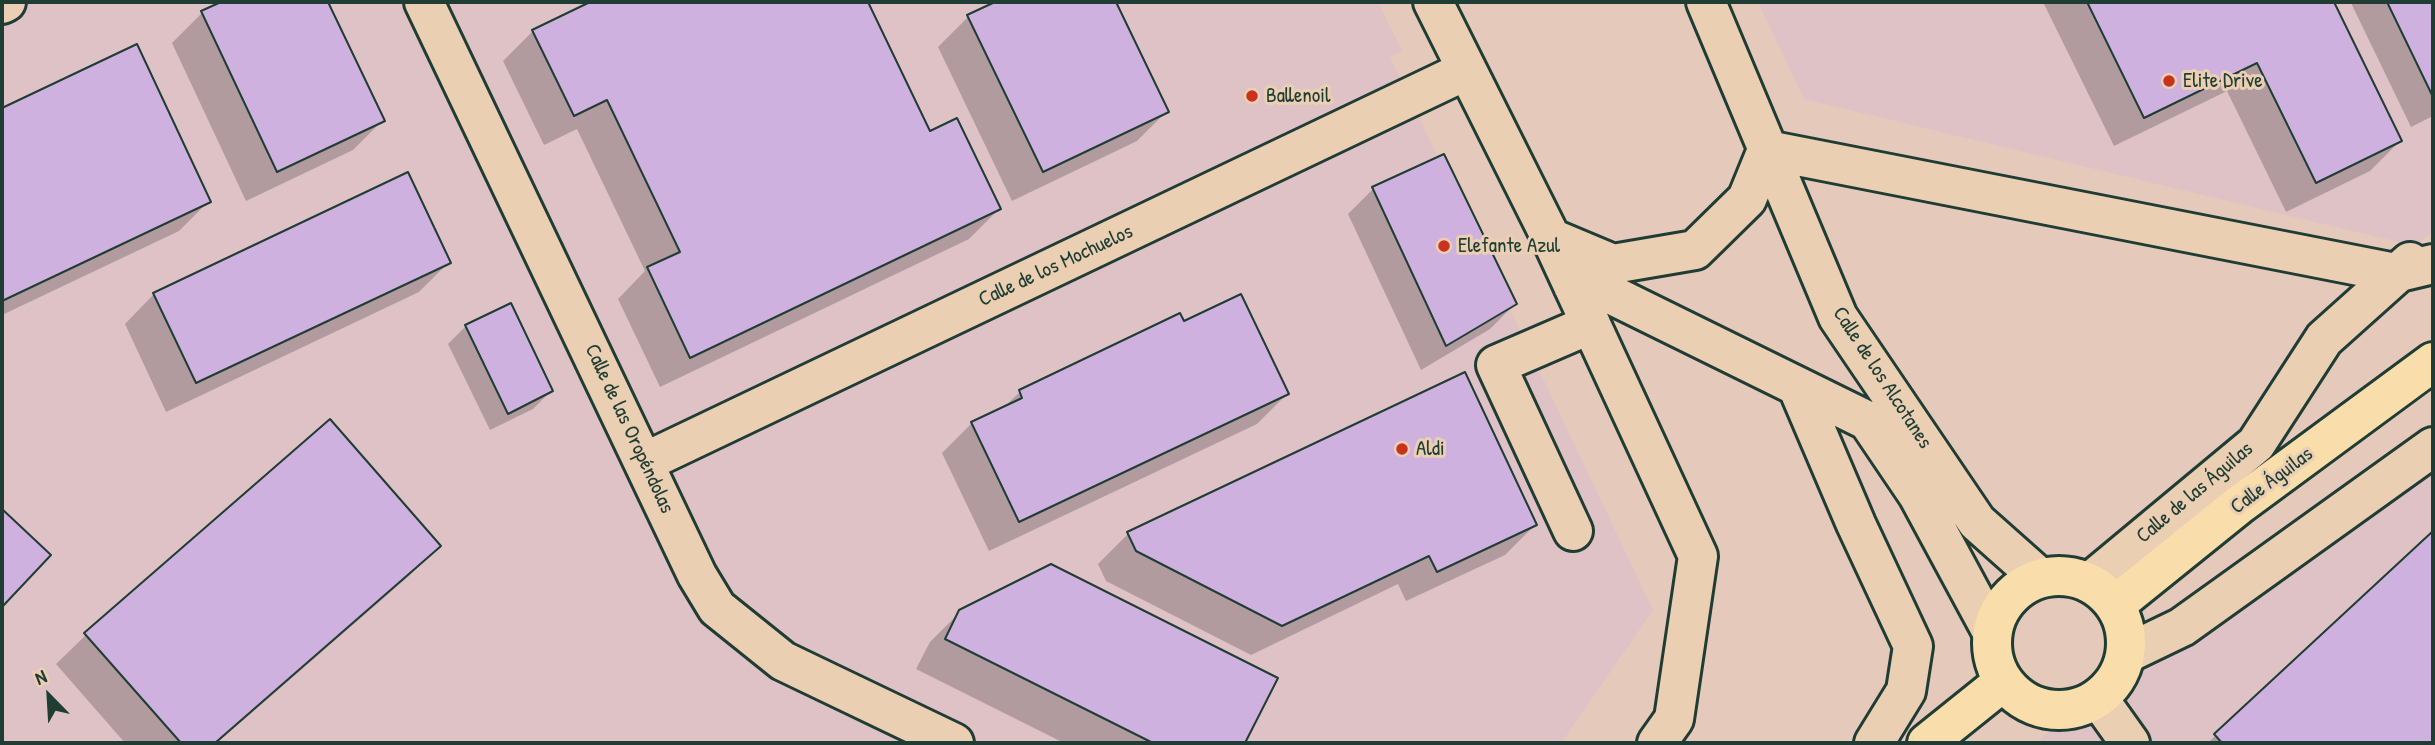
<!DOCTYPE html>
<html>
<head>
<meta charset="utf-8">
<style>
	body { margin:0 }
	#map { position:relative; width:2435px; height:745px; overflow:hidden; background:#e5c9bb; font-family:"Patrick Hand",sans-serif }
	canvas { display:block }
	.frame { position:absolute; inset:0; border:4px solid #1f3d34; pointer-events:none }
	.north { position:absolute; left:14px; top:661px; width:70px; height:70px; -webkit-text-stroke:5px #ebcfb2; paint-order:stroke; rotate:336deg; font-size:19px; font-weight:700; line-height:28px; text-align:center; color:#1f3d34 }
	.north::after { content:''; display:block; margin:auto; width:24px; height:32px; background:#1f3d34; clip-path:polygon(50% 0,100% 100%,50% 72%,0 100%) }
</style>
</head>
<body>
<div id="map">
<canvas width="2435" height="745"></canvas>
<div class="frame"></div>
<div class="north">N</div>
</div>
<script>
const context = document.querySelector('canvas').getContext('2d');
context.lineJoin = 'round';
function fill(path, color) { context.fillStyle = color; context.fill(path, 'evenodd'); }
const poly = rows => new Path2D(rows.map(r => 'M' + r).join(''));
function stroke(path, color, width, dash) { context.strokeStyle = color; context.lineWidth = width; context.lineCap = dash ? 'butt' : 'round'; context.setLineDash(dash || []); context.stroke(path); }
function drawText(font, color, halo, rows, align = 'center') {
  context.font = font + ' "Patrick Hand",sans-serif'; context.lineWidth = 6; context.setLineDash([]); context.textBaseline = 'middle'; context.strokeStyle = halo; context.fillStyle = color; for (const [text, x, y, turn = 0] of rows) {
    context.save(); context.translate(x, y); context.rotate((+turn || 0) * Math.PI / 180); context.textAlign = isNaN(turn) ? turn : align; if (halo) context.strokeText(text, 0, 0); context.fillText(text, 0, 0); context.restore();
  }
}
const built = poly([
	[2,2,1378,2,1402,51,1390,57,1653,610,1561,743,2,743],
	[1758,2,2433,2,2433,231,2415,246,1804,99],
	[2433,470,2433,743,2036,743,2055,726,2313,561]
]);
const shadow = poly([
	[225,2,326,2,383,120,353,150,246,201,172,43,202,13],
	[594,2,867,2,929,133,999,209,969,239,660,387,618,299,645,271,577,129,544,145,503,61,533,31],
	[999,2,1114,2,1167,111,1137,141,1012,201,938,47,968,17],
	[2043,2,2332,2,2400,141,2370,171,2286,212,2227,91,2114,146],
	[2353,2,2433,2,2433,116,2411,127,2351,3],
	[136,46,209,201,179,231,2,315,2,110],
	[1443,156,1515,304,1490,329,1421,370,1348,214,1373,189],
	[449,262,419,292,166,412,125,324,154,294],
	[1183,323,1287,394,1257,424,989,551,942,453,972,423,1002,409,1020,392],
	[466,326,551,391,533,409,490,430,448,344],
	[1535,525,1505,555,1406,601,1398,584,1251,655,1106,581,1098,564,1128,534],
	[2433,533,2433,743,2208,743,2215,736],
	[439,546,409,576,217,743,125,743,56,664,86,635],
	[960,612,1276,679,1244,743,1064,743,916,669,930,642]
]);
const building = poly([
	[221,2,328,2,385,121,277,172,201,11,221,2],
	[590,2,868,2,930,131,957,118,1001,209,690,358,647,267,680,252,607,100,574,116,532,30,590,2],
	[995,2,1116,2,1169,112,1043,172,967,15,995,2],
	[2087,2,2334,2,2402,141,2316,183,2257,63,2144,118,2087,2],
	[2387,2,2433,2,2433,97,2387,2],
	[137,44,211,202,2,301,2,108,137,44],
	[1444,154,1517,304,1446,346,1372,187,1444,154],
	[408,172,451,263,196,383,153,293,408,172],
	[1241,294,1289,394,1019,522,971,422,1022,398,1019,390,1180,313,1184,321,1241,294],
	[511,303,553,391,508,414,465,325,511,303],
	[1465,372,1537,525,1437,572,1429,556,1282,626,1136,551,1127,532,1465,372],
	[330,419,441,546,215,743,181,743,84,633,330,419],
	[2,509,51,555,2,607,2,509],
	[2433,531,2433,743,2222,743,2214,734,2433,531],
	[1051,564,1278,678,1245,743,1153,743,945,639,959,610,1051,564]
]);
const minor = poly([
	[424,2,697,575,717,608,783,661,954,743],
	[1433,2,1551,238,1698,556,1674,719,1657,743],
	[1706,2,1838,317,1977,522,2040,578],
	[2,4,6,2],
	[1767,150,2395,273,2433,264],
	[1551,238,1613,264,1695,250,1747,199,1767,150],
	[1573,286,1604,291,1868,421,1918,495,1992,632],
	[1798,388,1856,524,1913,646,1906,691,1874,743],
	[645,462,1467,70],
	[1573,531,1496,365,1591,324],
	[2090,582,2256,444,2324,339,2410,262],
	[2126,654,2182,627,2433,447],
	[2098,698,2130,743]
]);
const major = poly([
	'1992 643a67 67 0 1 1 134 0a67 67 0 1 1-134 0Z',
	[2115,605,2239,505,2433,362],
	[1927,743,2003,682]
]);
const markers = [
	[2169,81,7,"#c8321e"],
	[1252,96,7,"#c8321e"],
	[1444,246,7,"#c8321e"],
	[1402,449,7,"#c8321e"]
];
const poiNames = [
	["Elite Drive",2183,81],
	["Ballenoil",1266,96],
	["Elefante Azul",1458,246],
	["Aldi",1416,449]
];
const streetNames = [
	["Calle de los Mochuelos",1056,266,-25],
	["Calle de los Alcotanes",1882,378,57],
	["Calle de las Oropéndolas",629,429,65],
	["Calle Águilas",2272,481,-37],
	["Calle de las Águilas",2195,493,-40]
];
fill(built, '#dec2c6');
fill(shadow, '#0003');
fill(building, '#ceb1de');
stroke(building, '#1f3d34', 2);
stroke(minor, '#1f3d34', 44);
stroke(major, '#1f3d34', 44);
stroke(minor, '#ebcfb2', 38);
stroke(major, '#f9deab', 38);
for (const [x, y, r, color] of markers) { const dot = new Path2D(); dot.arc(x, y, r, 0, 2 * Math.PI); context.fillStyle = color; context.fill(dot); stroke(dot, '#ebcfb2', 2.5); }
drawText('21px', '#1f3d34', '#ebcfb2', poiNames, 'left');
drawText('21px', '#1f3d34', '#ebcfb2', streetNames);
</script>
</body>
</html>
